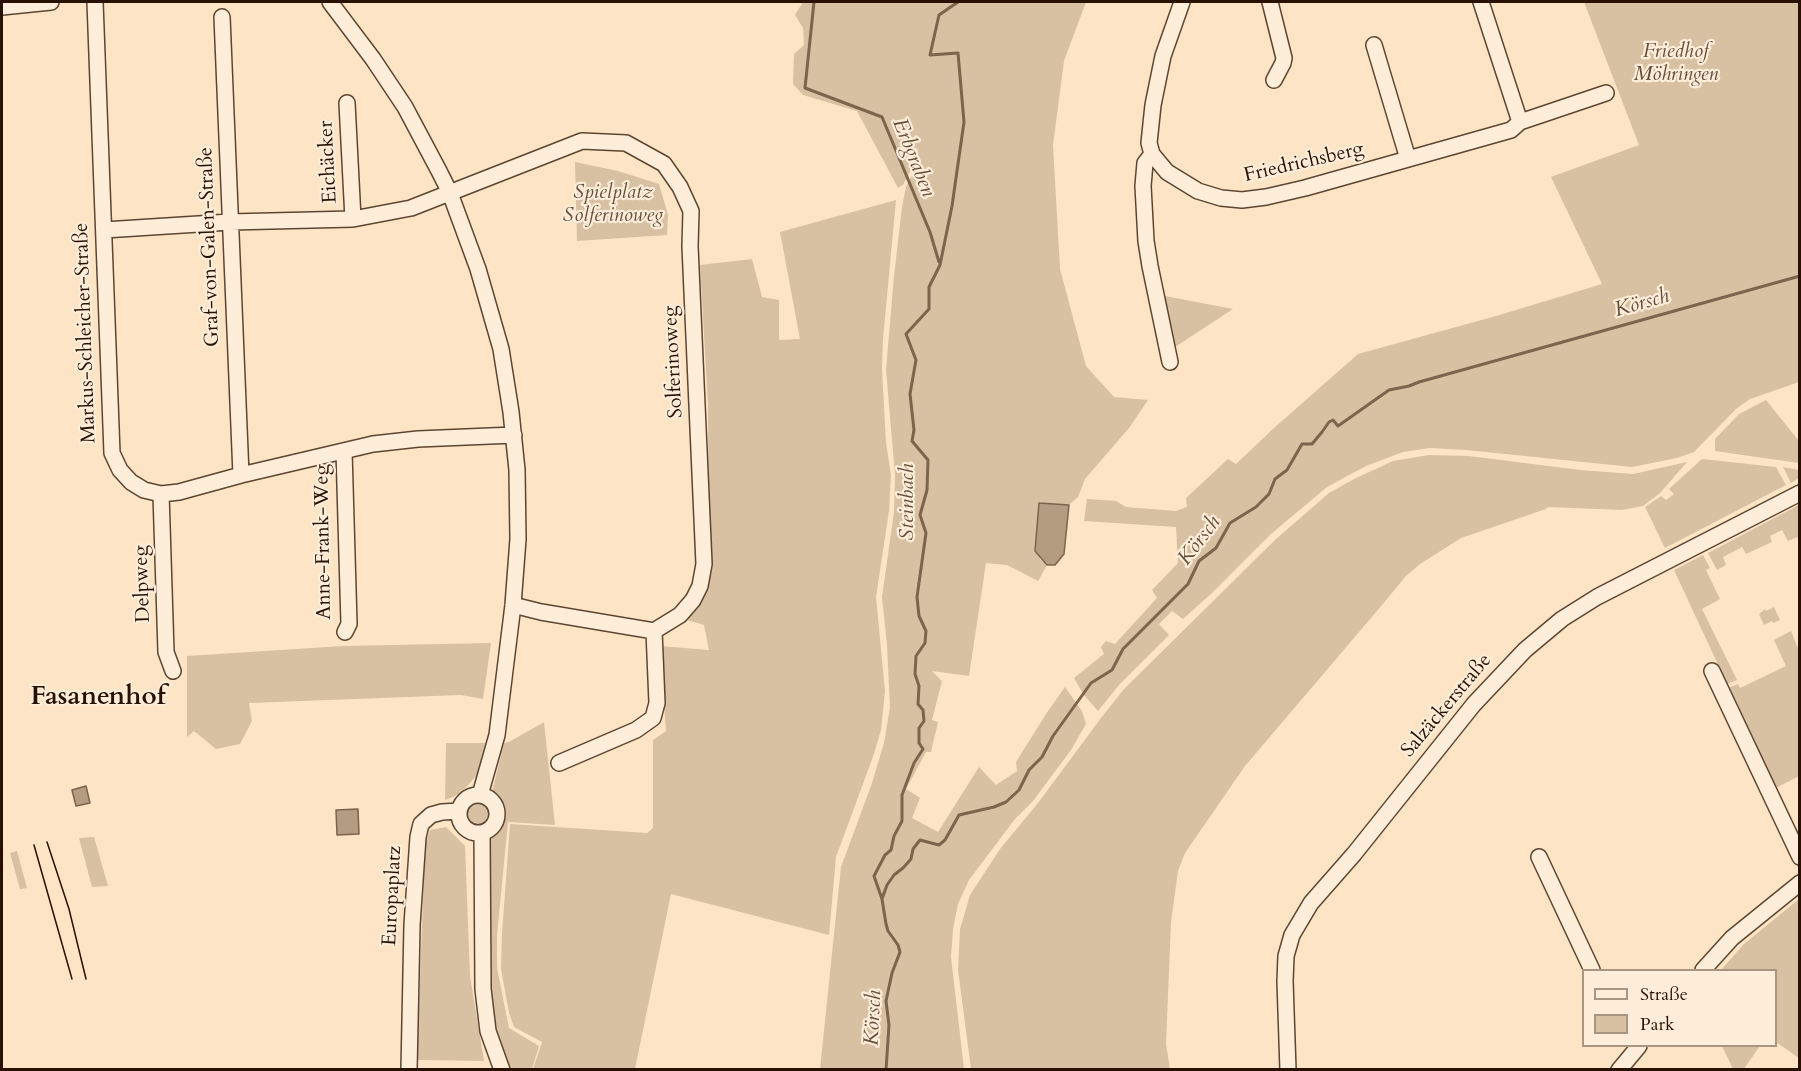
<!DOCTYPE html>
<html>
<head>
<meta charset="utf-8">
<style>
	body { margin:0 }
	#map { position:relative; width:1801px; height:1071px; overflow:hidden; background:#fce4c4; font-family:Cardo,serif }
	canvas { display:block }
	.frame { position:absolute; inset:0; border:3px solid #281100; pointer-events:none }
	.legend { position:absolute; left:1582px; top:969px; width:195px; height:78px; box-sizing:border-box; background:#fdedd9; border:2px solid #a89582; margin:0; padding:8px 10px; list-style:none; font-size:18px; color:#281100 }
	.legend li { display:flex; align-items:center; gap:12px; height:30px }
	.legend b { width:30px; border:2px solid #a89582 }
</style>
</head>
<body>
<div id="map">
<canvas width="1801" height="1071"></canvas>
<div class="frame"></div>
<ul class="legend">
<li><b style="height:8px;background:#fdedd9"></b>Straße</li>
<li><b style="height:16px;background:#d8c0a3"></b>Park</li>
</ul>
</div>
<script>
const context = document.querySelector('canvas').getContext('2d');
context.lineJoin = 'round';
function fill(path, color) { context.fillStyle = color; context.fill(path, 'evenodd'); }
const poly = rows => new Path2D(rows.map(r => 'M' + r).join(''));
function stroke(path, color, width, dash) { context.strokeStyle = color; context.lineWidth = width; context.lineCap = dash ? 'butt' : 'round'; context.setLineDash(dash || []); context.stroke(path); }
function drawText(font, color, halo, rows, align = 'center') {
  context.font = font + ' Cardo,serif'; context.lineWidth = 4.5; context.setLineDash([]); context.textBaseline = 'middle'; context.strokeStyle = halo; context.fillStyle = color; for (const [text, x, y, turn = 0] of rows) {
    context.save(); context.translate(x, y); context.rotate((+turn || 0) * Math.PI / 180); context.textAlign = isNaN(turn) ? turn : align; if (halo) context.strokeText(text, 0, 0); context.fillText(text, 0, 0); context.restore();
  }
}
const green = poly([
	[803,2,1086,2,1064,61,1053,145,1060,269,1086,366,1114,397,1148,400,1129,428,1085,479,1078,497,1069,505,1039,503,1040,559,1047,565,1038,581,1007,565,986,563,969,676,932,671,942,681,932,720,938,722,931,752,926,752,906,789,920,798,912,818,938,832,979,767,996,785,1017,771,1016,762,1046,714,1065,687,1082,711,1086,724,1071,750,1033,801,1015,819,969,880,958,904,953,929,951,957,964,1069,820,1069,841,867,872,783,884,743,890,707,887,645,882,597,894,512,895,475,886,370,894,276,902,207,906,187,913,174,918,149,912,147,911,170,903,185,898,188,857,111,803,95,793,84,794,54,804,45,803,28,795,15],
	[1584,2,1799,2,1799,382,1750,399,1736,409,1694,452,1677,458,1632,467,1466,450,1430,448,1403,452,1366,466,1327,487,1271,534,1213,592,1183,619,1172,611,1159,624,1169,635,1119,685,1098,711,1084,695,1074,678,1104,654,1101,647,1106,641,1115,644,1157,598,1152,590,1178,563,1176,527,1084,521,1087,499,1116,501,1126,507,1176,511,1187,507,1186,498,1228,459,1236,464,1274,428,1358,354,1496,316,1602,284,1551,177,1639,145],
	[575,162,618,171,659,184,668,215,667,235,577,241],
	[896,200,883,339,882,369,886,443,891,475,889,511,876,597,885,691,881,730,874,754,836,857,829,935,671,894,635,1069,533,1069,542,1042,514,1027,509,1013,501,969,502,934,510,824,647,833,653,828,653,740,666,731,660,646,709,650,704,625,684,619,700,600,709,582,708,404,700,265,752,259,762,297,779,300,779,340,800,339,780,232],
	[1165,296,1233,309,1175,347],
	[1766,400,1799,441,1799,463,1715,451,1715,439,1739,414],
	[1429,455,1469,456,1580,470,1633,474,1687,462,1660,493,1643,506,1622,510,1548,507,1546,509,1461,538,1420,564,1406,576,1382,605,1245,766,1185,853,1178,871,1171,922,1166,1044,1170,1069,971,1069,958,970,960,929,970,895,1000,849,1038,803,1101,718,1124,689,1276,539,1329,493,1354,479,1393,461],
	[1702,459,1776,467,1786,485,1665,548,1645,507,1661,496,1666,500,1674,494,1669,489],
	[1783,467,1799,470,1799,478,1791,483],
	[1797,506,1799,506,1799,541,1797,537,1788,541,1782,530,1770,536,1772,542,1746,554,1742,547,1723,557,1726,565,1717,570,1708,553],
	[1703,555,1710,568,1706,570,1720,599,1702,609,1737,680,1727,684,1674,570],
	[1774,607,1780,620,1773,623,1772,621,1764,625,1759,614,1765,609,1766,611],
	[1791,631,1799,651,1799,776,1776,788,1728,688,1738,684,1740,688,1786,666,1774,640],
	[491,643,483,699,461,695,249,703,252,721,240,744,216,749,194,731,187,737,187,656,343,646],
	[544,722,555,825,508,822,497,935,497,968,509,1028,539,1046,532,1069,509,1069,493,1028,488,992,489,837,496,831,500,813,492,792,504,743,509,742],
	[446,743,485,743,477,775,460,794,445,800],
	'464 814a12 12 0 1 1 24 0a12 12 0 1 1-24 0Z',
	[446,827,465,846,470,976,484,1061,417,1060,425,845,430,830],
	[94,837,108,886,92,887,79,838],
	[17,851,27,888,20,889,10,853],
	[1799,899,1799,1058,1776,1042,1776,970,1721,970,1744,944],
	[1722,1046,1760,1046,1743,1070,1733,1069]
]);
const water = poly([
	[1039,503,1069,505,1064,554,1055,565,1047,565,1035,551,1039,503],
	[86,786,90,803,76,806,72,790,86,786],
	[358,809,359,834,337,835,336,810,358,809]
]);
const stream = poly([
	[814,2,805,88,882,117,930,232,939,262],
	[882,899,874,876,885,855,891,850,894,836,902,821,902,795,914,763,923,749,919,743,919,728,924,721,923,710,918,704,919,686,915,674,916,656,925,643,926,631,919,616,917,597,926,533,920,515,927,490,928,460,912,441,914,430,910,394,916,360,906,334,929,309,929,287,940,265,952,206,964,122,958,53,930,55,939,15,958,2],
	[886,1070,889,1025,886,1001,892,973,900,952,898,945,888,931,886,924,882,899,887,885,894,875,903,868,911,859,913,849,920,840,939,845,945,840,959,815,994,807,1006,802,1019,790,1029,770,1042,757,1053,736,1091,683,1112,670,1123,649,1188,584,1199,561,1216,548,1230,523,1256,507,1269,494,1275,479,1287,470,1302,444,1312,444,1322,432,1329,422,1333,420,1338,426,1389,390,1409,386,1419,382,1800,276]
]);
const minor = poly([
	[95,2,112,453,120,470,131,482,144,490,161,494,179,492,241,475,373,444,418,439,514,435],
	[330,2,373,59,405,107,439,171,450,193,478,269,501,349,511,412,517,470,518,539,513,605,497,735,480,795],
	[1270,2,1284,58,1283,63,1274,80],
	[1481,2,1520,122],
	[2,7,51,2],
	[222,17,241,475],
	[1374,45,1408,159],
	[347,103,353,219],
	[1152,154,1167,172,1198,191,1221,198,1242,200,1266,197,1305,188,1511,130,1520,122,1606,93],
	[104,230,230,222,353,219,411,208,582,141,626,143,664,164,680,187,691,211,690,246,704,564,700,586,693,600,680,615,654,631,541,612,513,605],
	[1170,362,1150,266,1146,241,1143,186,1145,163,1152,154,1149,143,1153,105,1163,56,1182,2],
	[344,451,349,624,345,632],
	[161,494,166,652,173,671],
	[1712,671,1800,857],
	[559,763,636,730,653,718,657,703,654,631],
	'459 814a19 19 0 1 1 38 0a19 19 0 1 1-38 0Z',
	[482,833,483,989,488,1031,502,1070],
	[1539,857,1592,970],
	[1703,970,1732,938,1800,883],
	[409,1070,412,925,418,837,421,824,431,815,442,812,459,811],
	[1288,1070,1285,981,1286,956,1292,935,1311,903,1354,854,1474,704,1525,650,1562,619,1597,597,1800,493],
	[1619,1070,1639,1046]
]);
const tram = poly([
	[47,842,69,909,86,979],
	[34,845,72,979]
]);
const parkNames = [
	["Friedhof",1676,52],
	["Möhringen",1676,75],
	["Spielplatz",613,193],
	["Solferinoweg",613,216]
];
const streetNames = [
	["Eichäcker",329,162,-93],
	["Friedrichsberg",1304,163,-13],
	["Graf-von-Galen-Straße",210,247,-92],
	["Markus-Schleicher-Straße",86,333,-92],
	["Solferinoweg",674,362,-93],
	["Anne-Frank-Weg",324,542,-91],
	["Delpweg",143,584,-92],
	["Salzäckerstraße",1447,706,-50],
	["Europaplatz",393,896,-87]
];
const waterNames = [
	["Erbgraben",913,158,68],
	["Körsch",1642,304,-16],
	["Steinbach",908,502,-90],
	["Körsch",1200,541,-53],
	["Körsch",874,1018,-87]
];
const districtNames = [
	["Fasanenhof",98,698]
];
fill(green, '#d8c0a3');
fill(water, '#b49c81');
stroke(water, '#7c644d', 1.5);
stroke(stream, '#7c644d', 3);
stroke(minor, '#5d4631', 18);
stroke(minor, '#fdedd9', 15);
stroke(tram, '#281100', 1.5);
drawText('italic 20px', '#664e39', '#fdedd9', parkNames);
drawText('20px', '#281100', '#fdedd9', streetNames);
drawText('italic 21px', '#67503a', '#fdedd9', waterNames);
drawText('bold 26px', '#281100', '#fdedd9', districtNames);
</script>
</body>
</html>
